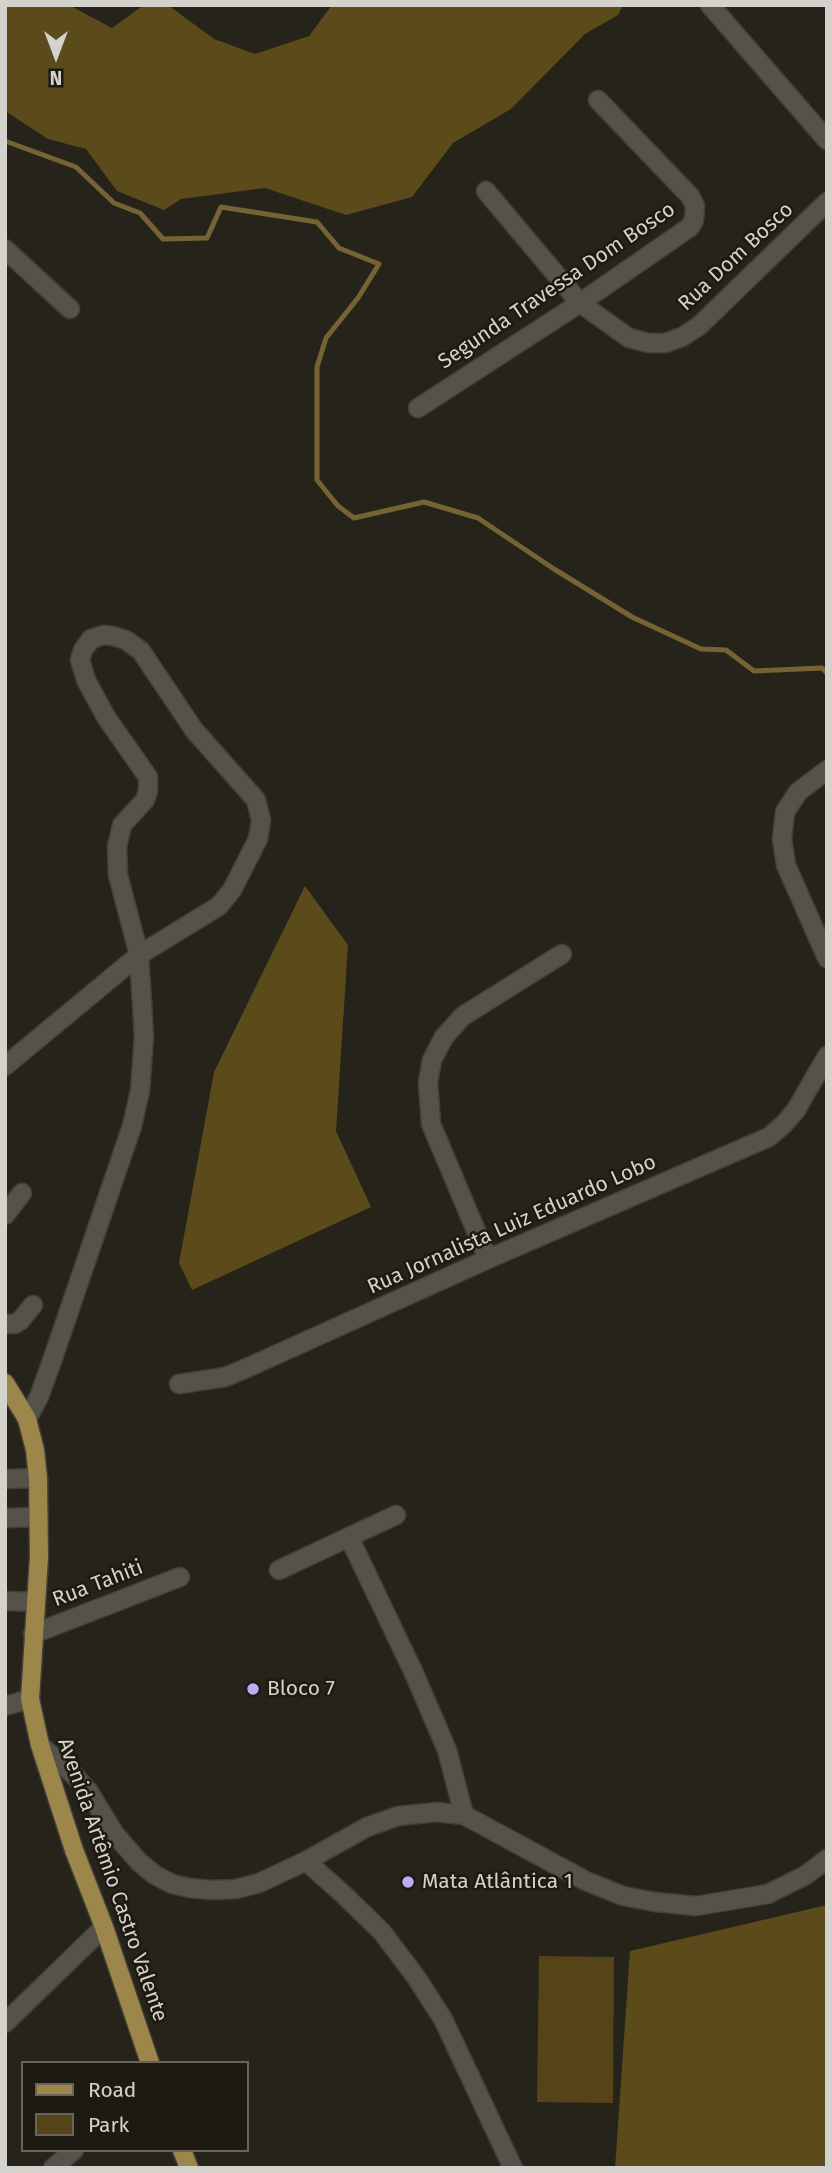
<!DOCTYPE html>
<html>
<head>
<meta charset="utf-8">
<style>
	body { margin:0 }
	#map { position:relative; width:832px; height:2173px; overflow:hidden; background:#26231b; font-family:"Fira Sans",sans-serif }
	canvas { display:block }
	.frame { position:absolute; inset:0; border:7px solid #d4d2cd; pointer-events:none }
	.legend { position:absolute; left:21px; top:2061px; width:228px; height:91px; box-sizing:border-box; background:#1d1a12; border:2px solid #66645d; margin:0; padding:9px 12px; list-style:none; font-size:21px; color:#d4d2cd }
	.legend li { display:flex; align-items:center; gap:14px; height:35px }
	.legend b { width:35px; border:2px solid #66645d }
	.north { position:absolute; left:21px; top:21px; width:70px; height:70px; -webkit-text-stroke:5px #1d1a12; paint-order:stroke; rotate:180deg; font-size:19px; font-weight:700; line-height:28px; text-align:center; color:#d4d2cd }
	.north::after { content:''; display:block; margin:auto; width:24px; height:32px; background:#d4d2cd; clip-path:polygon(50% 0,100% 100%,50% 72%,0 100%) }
</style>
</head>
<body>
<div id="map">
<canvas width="832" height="2173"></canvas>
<div class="frame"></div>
<ul class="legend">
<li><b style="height:9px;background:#9d8649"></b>Road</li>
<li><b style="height:19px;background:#554417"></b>Park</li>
</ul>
<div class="north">N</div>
</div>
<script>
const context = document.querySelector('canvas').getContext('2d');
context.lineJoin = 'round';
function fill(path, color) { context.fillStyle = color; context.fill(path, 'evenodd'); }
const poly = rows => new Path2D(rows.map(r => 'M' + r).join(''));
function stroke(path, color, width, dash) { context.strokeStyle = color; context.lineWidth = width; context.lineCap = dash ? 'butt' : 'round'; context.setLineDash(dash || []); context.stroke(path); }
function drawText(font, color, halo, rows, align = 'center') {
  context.font = font + ' "Fira Sans",sans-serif'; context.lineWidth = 5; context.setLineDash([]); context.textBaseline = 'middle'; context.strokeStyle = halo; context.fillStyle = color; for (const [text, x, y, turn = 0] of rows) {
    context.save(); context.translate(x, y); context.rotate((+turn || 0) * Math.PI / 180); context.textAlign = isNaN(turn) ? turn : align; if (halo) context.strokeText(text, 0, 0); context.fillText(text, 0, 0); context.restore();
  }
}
const green = poly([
	[539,1956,614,1957,613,2103,537,2102]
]);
const forest = poly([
	[5,5,69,5,112,28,144,5,168,5,214,39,255,54,309,36,332,5,623,5,618,15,585,34,511,109,453,143,412,197,346,215,265,188,181,199,164,210,117,191,86,149,48,139,5,111],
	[305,886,348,945,336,1131,371,1207,192,1290,179,1263,214,1072],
	[827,1905,827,2168,615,2168,630,1951]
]);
const stream = poly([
	[5,141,76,167,114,203,140,213,163,239,207,238,221,207,317,222,339,248,379,264,358,298,326,338,317,367,317,480,338,506,354,518,424,502,478,518,554,569,632,617,701,649,726,650,754,671,822,668,827,673]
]);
const minor = poly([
	[710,5,827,140],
	[486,191,580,303,629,338,649,343,665,343,682,337,699,326,827,202],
	[5,249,70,309],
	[418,408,580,303,690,227,694,220,695,206,690,196,598,100],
	[827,770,798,792,785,812,782,839,786,865,827,958],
	[5,1066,139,955,219,906,232,890,258,839,261,820,256,800,194,730,141,651,126,640,113,636,103,635,91,639,83,650,80,660,86,680,106,717,148,777,148,791,145,800,122,825,117,847,118,875,139,955,144,1036,140,1091,132,1126,53,1358,39,1397,27,1419],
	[5,1215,22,1193],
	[488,1259,431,1124,428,1082,432,1060,444,1037,463,1016,562,954],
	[5,1324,15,1324,20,1321,33,1305],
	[179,1384,225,1377,249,1367,488,1259,769,1137,784,1124,796,1110,827,1056],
	[5,1479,38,1478],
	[5,1518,39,1517],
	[349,1537,396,1515],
	[279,1570,349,1537,413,1671,447,1750,464,1815],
	[5,1601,36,1602],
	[33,1634,180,1577],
	[5,1706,30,1699],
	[40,1745,75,1776,89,1792,114,1833,139,1862,155,1875,172,1884,190,1888,212,1890,236,1889,259,1883,306,1861,367,1827,398,1816,437,1812,464,1815,586,1881,623,1896,655,1902,696,1906,768,1894,806,1875,827,1859],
	[306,1861,344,1895,382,1932,416,1977,443,2019,513,2168],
	[5,2023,104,1927],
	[53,2168,74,2150]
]);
const major = poly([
	[5,1383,27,1419,35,1450,38,1478,39,1557,30,1699,40,1745,74,1850,104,1927,150,2063],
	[182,2150,189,2168]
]);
const markers = [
	[253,1689,7,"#c0a8f3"],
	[408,1882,7,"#c0a8f3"]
];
const streetNames = [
	["Rua Dom Bosco",736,257,-43],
	["Segunda Travessa Dom Bosco",557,286,-34],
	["Rua Jornalista Luiz Eduardo Lobo",512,1225,-24],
	["Rua Tahiti",98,1584,-21],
	["Avenida Artêmio Castro Valente",112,1880,71]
];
const poiNames = [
	["Bloco 7",267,1689],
	["Mata Atlântica 1",422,1882]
];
fill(green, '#554417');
fill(forest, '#5b4a1a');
stroke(stream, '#756334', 5);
stroke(minor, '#423f3a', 21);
stroke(major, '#423f3a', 21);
stroke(minor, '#56524a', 18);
stroke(major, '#9d8649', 18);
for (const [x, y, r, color] of markers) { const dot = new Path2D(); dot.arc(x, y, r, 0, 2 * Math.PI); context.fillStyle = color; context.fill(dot); stroke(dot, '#1d1a12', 2.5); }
drawText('21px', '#d4d2cd', '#1d1a12', streetNames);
drawText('21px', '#d4d2cd', '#1d1a12', poiNames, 'left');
</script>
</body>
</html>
